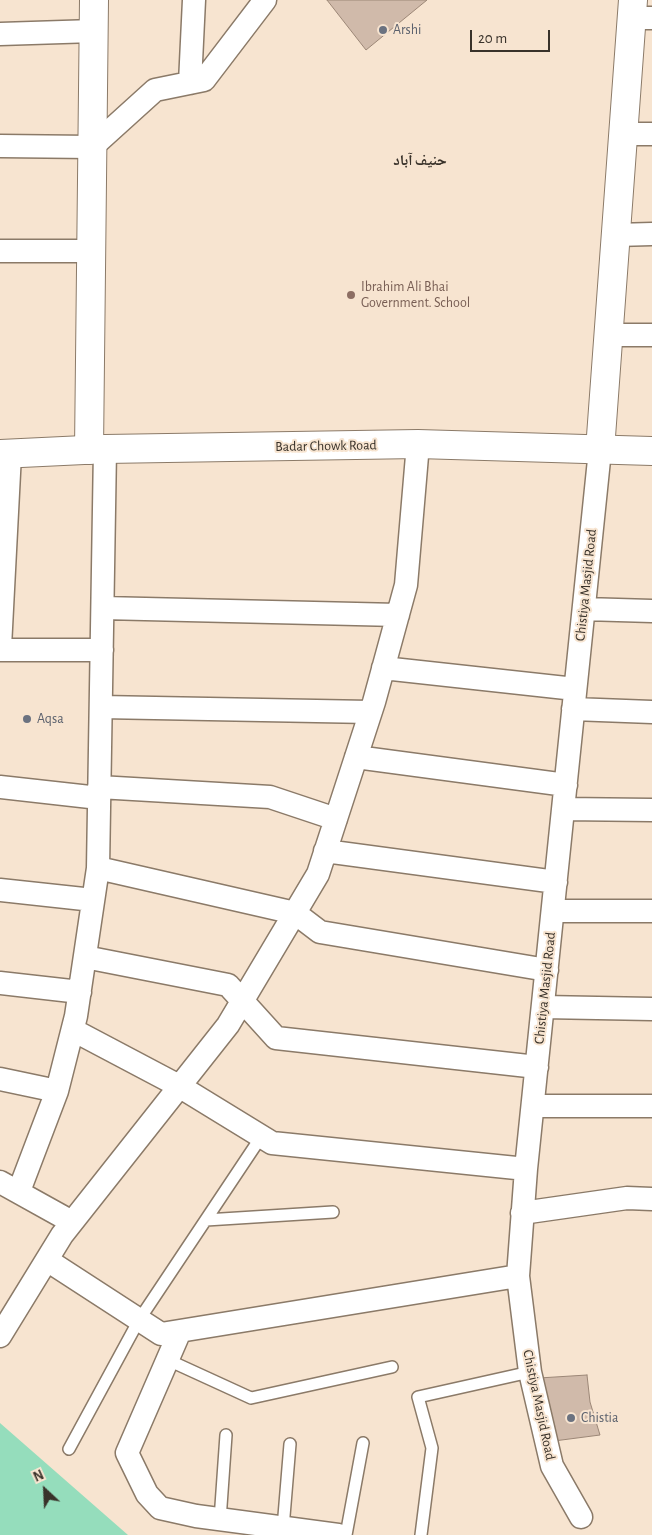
<!DOCTYPE html>
<html>
<head>
<meta charset="utf-8">
<style>
	body { margin:0 }
	#map { position:relative; width:652px; height:1535px; overflow:hidden; background:#f7e4d0; font-family:"Alegreya Sans",sans-serif }
	canvas { display:block }
	.north { position:absolute; left:20px; top:1465px; width:50px; height:50px; -webkit-text-stroke:4px #f7e4d0; paint-order:stroke; rotate:335deg; font-size:14px; font-weight:700; line-height:20px; text-align:center; color:#39322a }
	.north::after { content:''; display:block; margin:auto; width:18px; height:22px; background:#39322a; clip-path:polygon(50% 0,100% 100%,50% 72%,0 100%) }
	.scale { position:absolute; left:470px; top:30px; width:80px; height:22px; box-sizing:border-box; border:2px solid #39322a; border-top:0; padding-left:6px; font-size:15px; line-height:18px; white-space:nowrap; color:#39322a; -webkit-text-stroke:4px #f7e4d0; paint-order:stroke }
</style>
</head>
<body>
<div id="map">
<canvas width="652" height="1535"></canvas>
<div class="north">N</div>
<div class="scale">20 m</div>
</div>
<script>
const context = document.querySelector('canvas').getContext('2d');
context.lineJoin = 'round';
function fill(path, color) { context.fillStyle = color; context.fill(path, 'evenodd'); }
const poly = rows => new Path2D(rows.map(r => 'M' + r).join(''));
function stroke(path, color, width, dash) { context.strokeStyle = color; context.lineWidth = width; context.lineCap = dash ? 'butt' : 'round'; context.setLineDash(dash || []); context.stroke(path); }
function drawText(font, color, halo, rows, align = 'center') {
  context.font = font + ' "Alegreya Sans","Noto Naskh Arabic",sans-serif'; context.lineWidth = 4; context.setLineDash([]); context.textBaseline = 'middle'; context.strokeStyle = halo; context.fillStyle = color; for (const [text, x, y, turn = 0] of rows) {
    context.save(); context.translate(x, y); context.rotate((+turn || 0) * Math.PI / 180); context.textAlign = isNaN(turn) ? turn : align; if (halo) context.strokeText(text, 0, 0); context.fillText(text, 0, 0); context.restore();
  }
}
const green = poly([
	[0,1423,128,1535,0,1535]
]);
const building = poly([
	[327,0,427,0,366,50,327,0],
	[587,1375,590,1402,600,1435,554,1441,539,1378,587,1375]
]);
const lane = poly([
	[206,1220,333,1212],
	[168,1360,251,1398,392,1367],
	[69,1449,139,1320,261,1137],
	[220,1520,226,1435],
	[283,1528,290,1444],
	[346,1535,363,1443],
	[421,1535,432,1448,418,1397,530,1372]
]);
const street = poly([
	[632,18,652,18],
	[0,34,94,31],
	[190,83,194,0],
	[624,134,652,134],
	[0,146,92,147,155,90,204,80,265,0],
	[616,235,652,234],
	[0,251,91,251],
	[608,335,652,335],
	[103,608,398,615],
	[584,609,652,611],
	[0,647,10,454],
	[0,650,102,650],
	[383,668,575,689],
	[101,707,370,712],
	[573,709,652,712],
	[356,757,566,785],
	[0,787,99,798],
	[99,787,270,797,336,819],
	[563,809,652,810],
	[325,851,556,882],
	[98,868,295,913,320,932,547,970],
	[0,890,93,900],
	[553,911,652,911],
	[85,957,228,985,276,1038,537,1067],
	[0,983,80,992],
	[543,1007,652,1009],
	[73,1030,179,1086,272,1143,526,1169],
	[0,1079,57,1091],
	[533,1106,652,1106],
	[0,1182,72,1222],
	[19,1191,57,1091,76,1016,98,868,105,449],
	[522,1213,627,1198,652,1199],
	[47,1260,161,1334,518,1276],
	[180,1331,127,1453,147,1494,160,1508,196,1516,338,1535],
	[0,1336,62,1235,228,1025,318,874,374,702,406,585,418,444],
	[581,1517,552,1466,530,1372,518,1276,526,1169,600,450]
]);
const secondary = poly([
	[89,450,94,0],
	[600,450,633,0]
]);
const primary = poly([
	[0,454,105,449,418,444,652,451]
]);
const markers = [
	[383,30,5,"#6b7280"],
	[351,295,5,"#8d6e63"],
	[27,719,5,"#6b7280"],
	[571,1418,5,"#6b7280"]
];
const worshipNames = [
	["Arshi",393,30],
	["Aqsa",37,719],
	["Chistia",581,1418]
];
const educationNames = [
	["Ibrahim Ali Bhai",361,287],
	["Government. School",361,303]
];
const streetNames = [
	["Badar Chowk Road",326,446,-1],
	["Chistiya Masjid Road",586,585,-84],
	["Chistiya Masjid Road",545,988,-84],
	["Chistiya Masjid Road",539,1405,78]
];
const neighbourhoodNames = [
	["حنیف آباد",420,160]
];
fill(green, '#95ddbc');
fill(building, '#d0baaa');
stroke(building, '#9c8777', 1);
stroke(lane, '#8b7a68', 14);
stroke(street, '#8b7a68', 25);
stroke(secondary, '#8b7a68', 30);
stroke(primary, '#8b7a68', 30);
stroke(lane, '#fff', 11);
stroke(street, '#fff', 22);
stroke(secondary, '#fff', 28);
stroke(primary, '#fff', 28);
for (const [x, y, r, color] of markers) { const dot = new Path2D(); dot.arc(x, y, r, 0, 2 * Math.PI); context.fillStyle = color; context.fill(dot); stroke(dot, '#f7e4d0', 2); }
drawText('14px', '#5b616d', '#f7e4d0', worshipNames, 'left');
drawText('14px', '#785e54', '#f7e4d0', educationNames, 'left');
drawText('14px', '#39322a', '#f7e4d0', streetNames);
drawText('bold 15px', '#39322a', '#f7e4d0', neighbourhoodNames);
</script>
</body>
</html>
